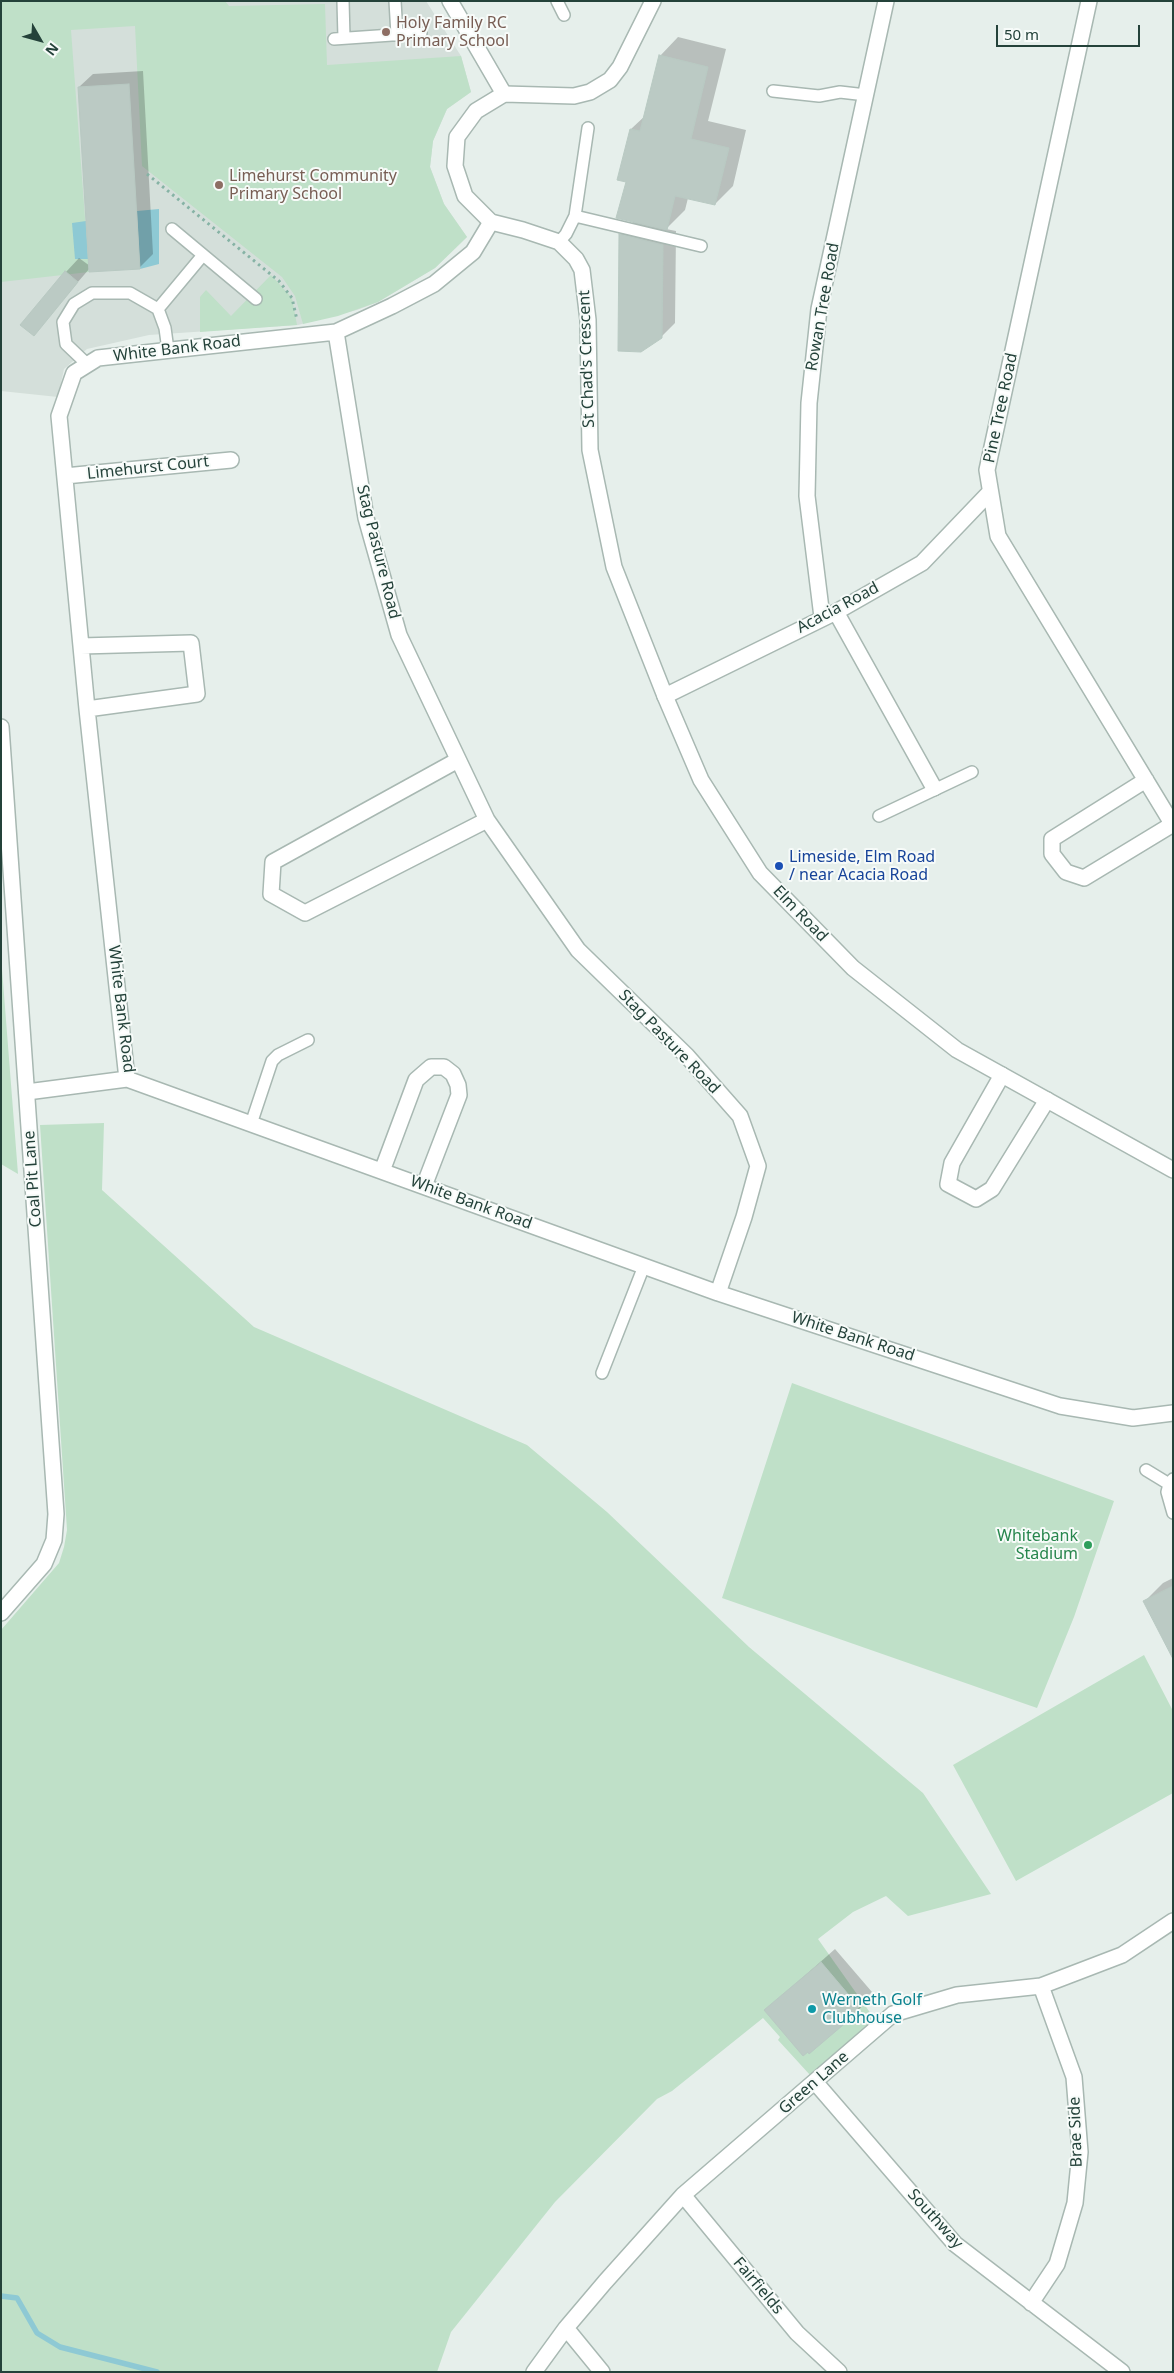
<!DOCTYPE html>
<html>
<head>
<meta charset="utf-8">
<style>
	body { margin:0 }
	#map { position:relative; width:1174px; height:2373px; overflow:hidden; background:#e6efeb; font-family:"Noto Sans",sans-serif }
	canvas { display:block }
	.frame { position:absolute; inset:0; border:2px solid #24423a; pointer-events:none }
	.north { position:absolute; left:15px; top:15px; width:50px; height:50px; -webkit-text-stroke:4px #f7fbf9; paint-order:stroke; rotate:128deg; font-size:14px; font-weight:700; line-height:20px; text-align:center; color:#24423a }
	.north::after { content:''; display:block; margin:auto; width:18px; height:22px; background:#24423a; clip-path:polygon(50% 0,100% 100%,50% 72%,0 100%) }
	.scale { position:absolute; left:996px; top:25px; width:144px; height:22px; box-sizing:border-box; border:2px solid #24423a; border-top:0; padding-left:6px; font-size:15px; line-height:18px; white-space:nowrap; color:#24423a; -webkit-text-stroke:4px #f7fbf9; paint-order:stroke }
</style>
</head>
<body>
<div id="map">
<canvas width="1174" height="2373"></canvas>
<div class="frame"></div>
<div class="north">N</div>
<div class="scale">50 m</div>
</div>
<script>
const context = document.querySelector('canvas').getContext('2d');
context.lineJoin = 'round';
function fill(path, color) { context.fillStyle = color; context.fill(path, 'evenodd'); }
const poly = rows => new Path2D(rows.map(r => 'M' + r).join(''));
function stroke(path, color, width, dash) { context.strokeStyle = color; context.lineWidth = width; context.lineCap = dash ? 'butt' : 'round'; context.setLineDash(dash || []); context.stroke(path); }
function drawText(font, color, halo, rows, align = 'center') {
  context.font = font + ' "Noto Sans",sans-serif'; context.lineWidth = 4; context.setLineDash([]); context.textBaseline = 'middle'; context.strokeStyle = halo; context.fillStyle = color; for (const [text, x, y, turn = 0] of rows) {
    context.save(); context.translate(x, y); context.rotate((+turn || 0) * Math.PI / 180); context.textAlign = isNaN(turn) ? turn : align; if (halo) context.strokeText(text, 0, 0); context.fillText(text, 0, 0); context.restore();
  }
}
const built = poly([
	[1,1,426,1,461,56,471,92,447,109,433,141,430,167,444,204,467,237,435,268,378,302,357,310,298,325,149,335,87,349,64,369,58,397,1,391]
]);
const green = poly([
	[1,1,225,1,229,6,325,4,327,65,461,56,471,92,447,109,433,141,430,167,444,204,467,237,435,268,378,302,338,316,303,324,295,296,282,277,142,166,135,26,71,30,89,272,1,282],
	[271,275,292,298,297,325,200,332,200,297,206,290,231,316],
	[1,956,18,1174,1,1164],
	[104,1123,102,1190,254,1327,527,1445,607,1512,749,1647,923,1793,991,1894,908,1916,886,1896,853,1912,818,1939,876,2021,810,2075,778,2040,780,2037,763,2018,672,2091,657,2099,555,2202,451,2332,437,2372,1,2372,1,1630,59,1563,64,1547,67,1530,40,1125],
	[792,1383,1114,1501,1074,1617,1037,1708,722,1598],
	[1144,1655,1173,1711,1173,1793,1016,1881,953,1765]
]);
const water = poly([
	[159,209,159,264,140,269,137,211],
	[86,221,88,259,75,259,72,223]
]);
const shadow = poly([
	[678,37,726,49,708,121,746,130,733,186,715,204,688,198,685,210,666,229,676,231,675,323,661,337,620,235,634,221,627,181,631,129,646,115,660,56],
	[143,71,153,254,140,267,90,268,33,334,66,272,79,258,90,266,79,87,93,74],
	[1173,1578,1173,1636,1145,1601,1163,1583],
	[835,1949,872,1992,867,1997,869,2000,855,2013,766,2010]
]);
const stream = poly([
	[1,2296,17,2298,37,2333,60,2347,157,2372]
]);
const building = poly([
	[659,55,708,67,691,139,729,148,715,205,675,196,667,230,616,218,626,182,617,180,630,129,640,131,659,55],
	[129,84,140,269,89,272,78,87,129,84],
	[619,234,663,245,662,338,641,352,618,351,619,234],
	[65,271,78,282,34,336,20,325,65,271],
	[1173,1586,1173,1659,1143,1601,1173,1586],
	[821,1962,859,2007,854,2011,856,2014,809,2054,808,2052,803,2056,764,2010,821,1962]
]);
const path = poly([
	[147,174,279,281,292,298,297,320]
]);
const service = poly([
	[343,1,344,38],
	[395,1,397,35],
	[557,1,564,15],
	[334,39,421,33],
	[773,91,819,96,840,92,866,95],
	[575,216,701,246],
	[172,229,256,299],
	[559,242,566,234,575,216,588,128],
	[158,309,203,255],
	[88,365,66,344,63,322,74,304,92,293,130,293,158,309,165,328,168,350],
	[879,816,972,772],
	[251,1124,272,1061,278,1055,308,1040],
	[602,1373,644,1266],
	[1146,1470,1169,1484],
	[1173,1479,1169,1484,1167,1492,1173,1513]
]);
const minor = poly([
	[450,1,504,94],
	[1089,1,987,470,998,536,1173,825],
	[491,222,473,252,434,284,392,306,336,332,98,358,74,373,59,416,87,709,127,1079,718,1293,1060,1406,1133,1418,1173,1413],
	[336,332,366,518,399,635,487,820,578,950,687,1056,740,1116,758,1166,744,1217,718,1293],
	[65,476,231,460],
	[836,612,934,788],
	[822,617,807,496,809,403,819,309,886,1],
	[81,646,191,643,197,694,87,709],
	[665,696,836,612,922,563,990,492],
	[458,760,273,862,271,894,305,913,487,820],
	[1146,780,1052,839,1052,854,1066,872,1084,878,1173,824],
	[1002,1075,952,1163,948,1184,976,1199,992,1189,1047,1100],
	[27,1092,127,1079],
	[382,1171,416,1080,431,1067,444,1067,453,1074,458,1085,459,1095,424,1186],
	[815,2082,955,2244,1122,2372],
	[683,2195,797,2333,839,2372],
	[1031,2303,1057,2264,1075,2203,1080,2152,1074,2077,1041,1986],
	[566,2328,602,2372],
	[534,2372,566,2328,605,2282,683,2195,893,2014,957,1995,1041,1986,1122,1955,1173,1921]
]);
const tertiary = poly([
	[653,1,620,67,610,80,590,92,574,96,504,94,476,111,457,137,455,166,465,196,491,222,523,230,559,242,576,259,582,270,588,320,590,450,614,567,665,696,701,780,760,873,853,968,957,1050,1173,1170],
	[1,727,56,1514,54,1540,44,1564,1,1613]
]);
const markers = [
	[386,32,5,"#8d6e63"],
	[219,185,5,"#8d6e63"],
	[779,866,5,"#1a4fb4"],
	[1088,1545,5,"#2e9e5b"],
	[812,2009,5,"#0f9aa8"]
];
const educationNames = [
	["Holy Family RC",396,23],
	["Primary School",396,41],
	["Limehurst Community",229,176],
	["Primary School",229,194]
];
const streetNames = [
	["Rowan Tree Road",823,307,-80],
	["White Bank Road",177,349,-7],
	["St Chad's Crescent",587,359,-92],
	["Pine Tree Road",1001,408,-78],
	["Limehurst Court",148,468,-6],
	["Stag Pasture Road",378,552,76],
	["Acacia Road",838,608,-28],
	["Elm Road",800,914,46],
	["White Bank Road",121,1009,83],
	["Stag Pasture Road",669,1042,46],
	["Coal Pit Lane",33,1179,-94],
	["White Bank Road",471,1203,20],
	["White Bank Road",853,1337,18],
	["Green Lane",814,2083,-41],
	["Brae Side",1076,2132,-92],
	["Southway",935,2219,48],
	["Fairfields",758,2286,50]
];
const transitNames = [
	["Limeside, Elm Road",789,857],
	["/ near Acacia Road",789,875]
];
const leisureNames = [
	["Whitebank",1078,1536],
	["Stadium",1078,1554]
];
const cultureNames = [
	["Werneth Golf",822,2000],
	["Clubhouse",822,2018]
];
fill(built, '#d4dfda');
fill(green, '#bfe0c8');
fill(water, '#8ec9d4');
fill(shadow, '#0003');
stroke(stream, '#8ec9d4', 5.5);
fill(building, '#bbcac4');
stroke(building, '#b8c9c2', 1);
stroke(service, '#a8b8b2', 14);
stroke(minor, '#a8b8b2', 18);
stroke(tertiary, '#a8b8b2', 18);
stroke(path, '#86b3a5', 3, [2.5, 4]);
stroke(service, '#fff', 11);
stroke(minor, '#fff', 15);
stroke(tertiary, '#fff', 15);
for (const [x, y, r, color] of markers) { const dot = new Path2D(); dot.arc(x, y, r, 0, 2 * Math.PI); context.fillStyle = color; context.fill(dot); stroke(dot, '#f7fbf9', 2); }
drawText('16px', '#785e54', '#f7fbf9', educationNames, 'left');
drawText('16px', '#24423a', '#f7fbf9', streetNames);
drawText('16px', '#164399', '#f7fbf9', transitNames, 'left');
drawText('16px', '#27864d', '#f7fbf9', leisureNames, 'right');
drawText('16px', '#0d838f', '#f7fbf9', cultureNames, 'left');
</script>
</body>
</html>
